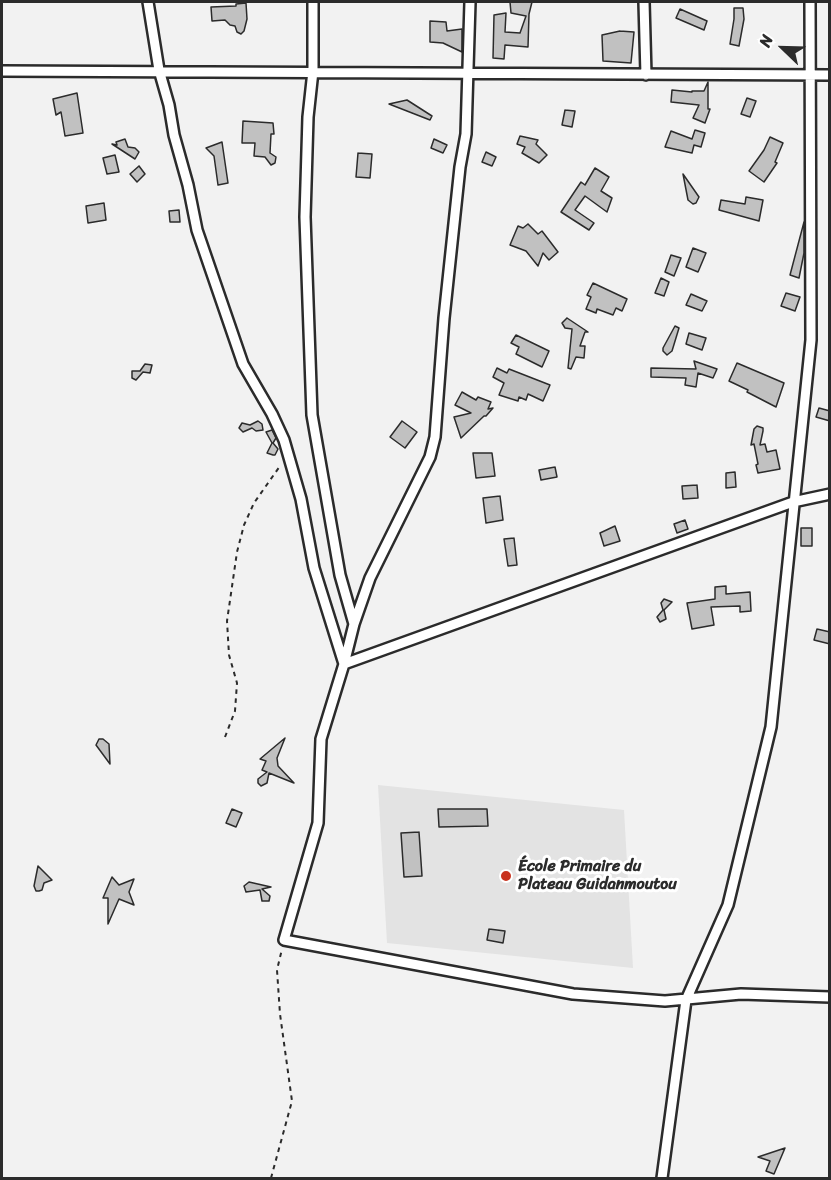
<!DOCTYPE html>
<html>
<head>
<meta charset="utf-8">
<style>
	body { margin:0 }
	#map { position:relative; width:831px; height:1180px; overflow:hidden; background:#f2f2f2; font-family:Sriracha,sans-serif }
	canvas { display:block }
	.frame { position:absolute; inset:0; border:3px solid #2b2b2b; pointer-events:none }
	.north { position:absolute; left:753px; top:18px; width:60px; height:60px; -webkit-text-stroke:4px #fff; paint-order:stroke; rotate:293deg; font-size:16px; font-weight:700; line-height:24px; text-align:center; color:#2b2b2b }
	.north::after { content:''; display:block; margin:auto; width:21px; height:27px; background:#2b2b2b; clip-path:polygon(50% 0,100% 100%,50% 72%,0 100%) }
</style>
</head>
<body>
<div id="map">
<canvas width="831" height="1180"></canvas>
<div class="frame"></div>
<div class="north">N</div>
</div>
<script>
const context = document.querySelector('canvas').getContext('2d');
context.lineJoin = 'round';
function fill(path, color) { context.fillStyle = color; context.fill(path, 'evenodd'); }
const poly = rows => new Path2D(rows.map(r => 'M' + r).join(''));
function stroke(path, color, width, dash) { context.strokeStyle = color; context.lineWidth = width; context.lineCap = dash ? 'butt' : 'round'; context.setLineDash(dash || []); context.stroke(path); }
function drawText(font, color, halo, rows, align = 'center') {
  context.font = font + ' Sriracha,sans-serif'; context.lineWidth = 6; context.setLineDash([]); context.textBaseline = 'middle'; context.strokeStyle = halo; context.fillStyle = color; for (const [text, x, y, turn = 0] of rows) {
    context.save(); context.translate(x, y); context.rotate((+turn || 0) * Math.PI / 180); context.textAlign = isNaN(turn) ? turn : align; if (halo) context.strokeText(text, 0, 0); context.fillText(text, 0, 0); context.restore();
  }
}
const built = poly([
	[378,785,624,810,633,968,387,943]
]);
const building = poly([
	[510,2,532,2,529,14,528,47,505,45,504,59,493,58,494,15,506,13,505,32,520,33,526,16,511,13,510,2],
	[246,3,247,19,244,31,241,34,237,32,235,26,230,25,225,20,212,21,211,7,236,6,236,4,246,3],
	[734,8,743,8,744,19,739,46,730,44,734,19,734,8],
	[680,9,707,21,704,30,676,18,680,9],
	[430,21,446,22,447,31,462,29,462,52,443,43,430,42,430,21],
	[620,31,634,32,631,63,603,61,602,35,620,31],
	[708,82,708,109,710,109,705,123,693,118,699,105,671,102,672,90,692,92,692,91,704,91,708,82],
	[77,93,83,133,65,136,61,112,56,115,53,99,77,93],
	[747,98,756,101,750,117,741,114,747,98],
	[407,100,432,116,430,120,389,104,407,100],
	[565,110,575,111,572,127,562,125,565,110],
	[243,121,273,123,274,134,271,134,270,153,276,157,275,163,271,165,265,157,254,156,255,143,242,143,243,121],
	[695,130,705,133,701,147,694,145,692,153,665,147,671,131,692,139,695,130],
	[520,136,538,140,536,144,547,155,539,163,522,153,525,147,517,144,520,136],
	[770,137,783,143,775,162,777,163,764,182,749,171,764,150,770,137],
	[125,139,128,147,135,148,139,152,135,159,112,144,117,145,116,142,125,139],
	[434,139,447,145,443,153,431,148,434,139],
	[222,142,228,183,218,185,214,156,206,148,222,142],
	[486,152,496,157,492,166,482,162,486,152],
	[358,153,372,154,370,178,356,177,358,153],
	[115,155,119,172,107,174,103,158,115,155],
	[139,166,145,174,137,182,130,174,139,166],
	[595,168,609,177,601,191,612,198,607,212,585,196,575,210,594,223,589,230,561,212,581,182,585,185,595,168],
	[683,174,699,197,696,203,693,204,688,200,683,174],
	[746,197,763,200,759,221,719,210,721,200,745,204,746,197],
	[104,203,106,220,88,223,86,206,104,203],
	[179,210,180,222,170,222,169,211,179,210],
	[804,222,804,253,799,278,790,275,804,222],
	[528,224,538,234,542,231,558,252,549,260,543,253,538,266,526,251,510,245,518,226,523,228,528,224],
	[693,248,706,253,698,272,686,267,693,248],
	[671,255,681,258,674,276,665,272,671,255],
	[661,278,669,282,664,296,655,293,661,278],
	[593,283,627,299,622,311,616,308,613,315,597,309,596,313,586,309,591,297,587,295,593,283],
	[786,293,800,297,795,311,781,306,786,293],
	[691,294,707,301,702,311,686,305,691,294],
	[567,318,588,332,585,332,580,346,585,346,584,358,576,357,571,369,568,368,572,329,565,328,562,323,567,318],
	[675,326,679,328,672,351,667,355,663,351,663,348,675,326],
	[689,333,706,338,702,350,686,344,689,333],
	[516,335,549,351,542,367,516,354,519,347,511,343,516,335],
	[694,361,717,369,713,378,698,373,696,387,685,385,686,378,651,377,651,368,696,369,694,361],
	[737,363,784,383,776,407,747,392,748,390,729,381,737,363],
	[145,364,152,365,150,373,143,372,136,380,132,378,132,371,140,371,145,364],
	[497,368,507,373,509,369,550,385,543,401,528,394,526,400,519,397,518,401,499,395,504,383,493,377,497,368],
	[462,392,476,400,478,397,491,402,488,409,493,408,486,416,484,416,461,438,454,417,471,413,455,405,462,392],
	[819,408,830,411,830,421,816,417,819,408],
	[258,421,262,424,263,430,256,431,252,428,243,432,239,428,242,423,250,425,258,421],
	[402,421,417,432,405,448,390,437,402,421],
	[757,426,763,428,763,431,760,445,765,444,767,452,776,450,780,469,758,473,756,465,758,464,754,444,751,445,754,429,757,426],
	[272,430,276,438,273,443,278,449,275,455,273,455,267,453,272,443,266,432,272,430],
	[473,453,492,453,495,476,476,478,473,453],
	[555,467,557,477,541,480,539,470,555,467],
	[735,472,736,487,726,488,726,473,735,472],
	[697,485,698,498,683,499,682,486,697,485],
	[500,496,503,520,486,523,483,498,500,496],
	[685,520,688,529,677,533,674,524,685,520],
	[615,526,620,541,604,546,600,533,615,526],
	[801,528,812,528,812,546,801,546,801,528],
	[514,538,517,565,508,566,504,539,514,538],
	[726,586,726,594,750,592,751,611,740,612,740,606,711,607,714,625,692,629,687,603,715,599,715,587,726,586],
	[664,599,672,602,664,610,666,619,660,622,657,617,663,610,661,603,664,599],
	[817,629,830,632,830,644,814,640,817,629],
	[285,738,277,758,278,766,294,783,269,773,267,783,261,786,258,783,258,779,267,772,262,770,266,761,260,759,285,738],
	[99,739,103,739,109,744,110,764,96,745,99,739],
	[232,809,242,813,236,827,226,823,232,809],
	[438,809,487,809,488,826,439,827,438,809],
	[419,832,422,876,404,877,401,833,419,832],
	[38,866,52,880,44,883,42,890,39,891,36,891,34,886,38,866],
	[112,877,119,885,134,879,129,892,134,905,119,899,108,924,108,898,103,898,112,877],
	[249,882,271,887,262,889,270,896,269,901,262,901,260,890,246,892,244,886,249,882],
	[489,929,505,931,503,943,487,940,489,929],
	[785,1148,774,1174,766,1171,770,1161,758,1157,785,1148]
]);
const path = poly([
	[225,737,235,711,237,683,229,655,227,621,237,552,244,525,254,503,280,466],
	[271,1178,292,1101,280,1014,277,970,282,949]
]);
const minor = poly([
	[148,2,159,70,169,105,174,135,188,185,197,230,243,364,272,414,284,440,301,499,314,568,344,664,793,502,830,494],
	[313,2,313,71,308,117,305,217,312,415,340,575,354,624],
	[470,2,466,134,460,167,444,318,435,437,430,457,370,578,354,624,344,664,321,739,318,823,284,940,573,994,665,1001,741,994,830,997],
	[644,2,646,75],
	[2,71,830,75],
	[662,1178,686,1000,728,905,771,727,811,340,810,2]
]);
const markers = [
	[506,876,6,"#c8321e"]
];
const poiNames = [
	["École Primaire du",518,867],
	["Plateau Guidanmoutou",518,885]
];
fill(built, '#e3e3e3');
fill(building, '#c1c1c1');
stroke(building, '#2b2b2b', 1.5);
stroke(minor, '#2b2b2b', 14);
stroke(path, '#2b2b2b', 2, [4.5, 4.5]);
stroke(minor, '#fff', 9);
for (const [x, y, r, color] of markers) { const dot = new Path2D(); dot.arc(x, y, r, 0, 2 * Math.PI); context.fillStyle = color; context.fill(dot); stroke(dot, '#fff', 2); }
drawText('bold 16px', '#2b2b2b', '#fff', poiNames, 'left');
</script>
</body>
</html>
